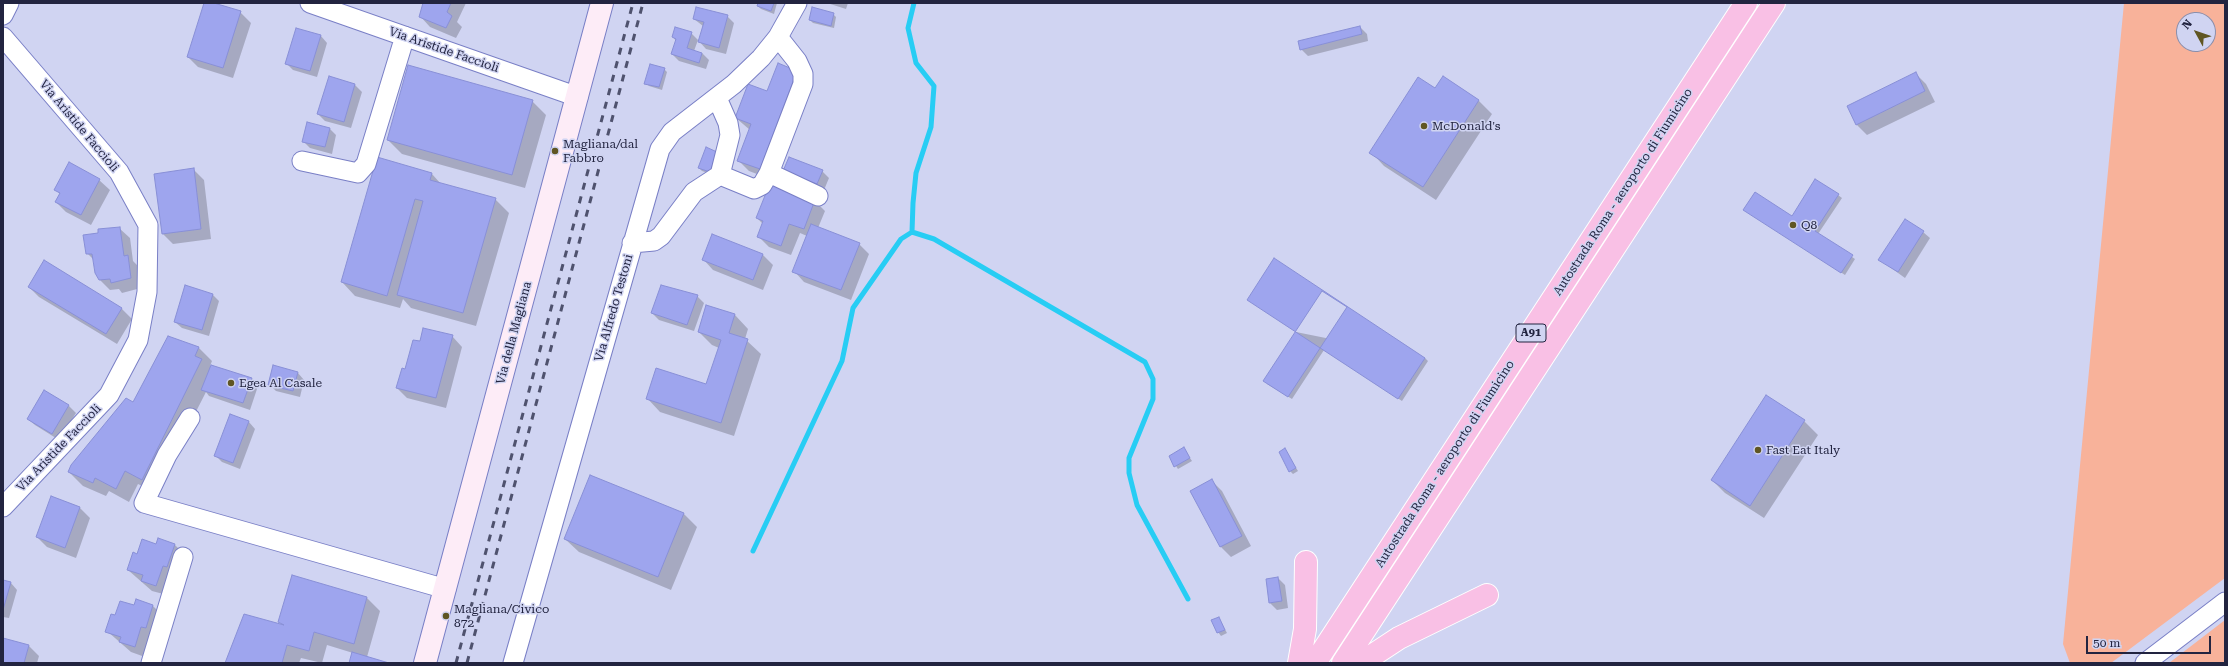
<!DOCTYPE html>
<html>
<head>
<meta charset="utf-8">
<style>
	body { margin:0 }
	#map { position:relative; width:2228px; height:666px; overflow:hidden; background:#d0d4f2; font-family:"Roboto Serif",serif }
	canvas { display:block }
	.frame { position:absolute; inset:0; border:4px solid #222440; pointer-events:none }
	.north { position:absolute; left:2176px; top:12px; width:40px; height:40px; box-sizing:border-box; background:#d0d4f2; border:1px solid #8a8eab; border-radius:50%; rotate:310deg; font-size:11px; font-weight:700; line-height:16px; text-align:center; color:#222440 }
	.north::after { content:''; display:block; margin:auto; width:14px; height:18px; background:#605623; clip-path:polygon(50% 0,100% 100%,50% 72%,0 100%) }
	.scale { position:absolute; left:2086px; top:636px; width:125px; height:18px; box-sizing:border-box; border:2px solid #222440; border-top:0; padding-left:5px; font-size:12px; line-height:14px; white-space:nowrap; color:#222440; -webkit-text-stroke:3px #d0d4f2; paint-order:stroke }
</style>
</head>
<body>
<div id="map">
<canvas width="2228" height="666"></canvas>
<div class="frame"></div>
<div class="north">N</div>
<div class="scale">50 m</div>
</div>
<script>
const context = document.querySelector('canvas').getContext('2d');
context.lineJoin = 'round';
function fill(path, color) { context.fillStyle = color; context.fill(path, 'evenodd'); }
const poly = rows => new Path2D(rows.map(r => 'M' + r).join(''));
function stroke(path, color, width, dash) { context.strokeStyle = color; context.lineWidth = width; context.lineCap = dash ? 'butt' : 'round'; context.setLineDash(dash || []); context.stroke(path); }
function drawText(font, color, halo, rows, align = 'center') {
  context.font = font + ' "Roboto Serif",serif'; context.lineWidth = 3; context.setLineDash([]); context.textBaseline = 'middle'; context.strokeStyle = halo; context.fillStyle = color; for (const [text, x, y, turn = 0] of rows) {
    context.save(); context.translate(x, y); context.rotate((+turn || 0) * Math.PI / 180); context.textAlign = isNaN(turn) ? turn : align; if (halo) context.strokeText(text, 0, 0); context.fillText(text, 0, 0); context.restore();
  }
}
const green = poly([
	[2124,3,2225,3,2225,578,2111,663,2070,663,2063,644],
	[2184,20,2208,20,2208,44,2184,44],
	[2225,620,2225,663,2169,663]
]);
const shadow = poly([
	[205,3,240,12,251,23,233,78,198,67,188,57],
	[424,3,466,3,457,22,462,27,456,38,430,27,420,16],
	[759,3,777,3,774,14,761,9,758,6],
	[827,3,848,3,846,9],
	[833,14,836,17,834,28,813,23,810,20],
	[727,16,734,23,726,54,706,49,698,40,694,51,702,53,709,60,706,69,679,61,672,54,676,41,673,37,691,33,699,41,703,26,694,19],
	[1360,27,1367,34,1368,41,1308,56,1301,49],
	[321,36,327,43,317,77,293,70,286,63],
	[664,69,667,72,662,90,649,86,646,83],
	[797,72,770,179,749,171,738,160,750,130,736,118],
	[1916,74,1926,84,1935,102,1867,135,1857,125,1848,107],
	[329,78,355,85,362,92,351,128,325,121,318,114],
	[1436,90,1479,101,1492,114,1436,200,1384,166,1371,152],
	[532,101,546,115,525,188,402,154,388,140],
	[330,129,336,135,332,154,310,148,303,141],
	[717,152,713,175,702,171,699,168],
	[193,169,204,180,211,239,173,244,163,234],
	[822,171,829,178,824,190,791,178],
	[432,174,441,184,495,199,509,213,476,326,411,308,403,299,400,308,355,296,342,282],
	[99,180,110,190,91,225,66,212,56,202,60,194,56,190],
	[1838,195,1842,198,1818,234,1855,259,1845,275,1745,210,1792,217],
	[815,201,825,211,818,228,859,244,869,254,851,300,804,282,794,271,807,236,800,233,791,255,769,247,758,236,763,224,757,218],
	[119,228,130,238,133,261,138,266,141,288,122,293,119,289,110,290,100,280,94,260,87,253,99,233],
	[1923,232,1930,238,1905,278,1880,260],
	[713,235,763,255,773,265,763,290,713,270,703,259],
	[44,262,122,309,132,319,117,344,39,297,29,287],
	[213,295,219,301,209,336,182,328,175,322],
	[697,296,704,303,694,331,659,320,652,313],
	[707,306,735,315,748,329,745,339,761,354,734,436,660,412,647,398,706,386,719,348,712,345,699,332],
	[1296,332,1425,358,1428,361,1402,401,1324,350,1292,399,1267,384],
	[452,336,462,347,446,408,407,398,397,388,420,342],
	[168,337,199,348,212,361,210,366,252,379,258,386,250,410,209,396,206,392,155,492,138,484,129,502,109,491,106,496,83,486,69,472,133,403],
	[298,373,304,380,300,397,276,391,269,384],
	[45,391,69,406,76,413,59,440,35,425,28,419],
	[1766,397,1804,421,1818,435,1764,518,1725,493,1712,480],
	[249,422,255,429,240,469,222,462,215,455],
	[1184,449,1192,461,1178,469,1170,457],
	[1285,450,1298,471,1293,474,1290,471],
	[1211,480,1222,491,1251,546,1231,557,1221,547,1191,491],
	[52,498,80,508,90,518,76,558,47,547,37,537],
	[683,513,697,527,671,590,579,552,565,539],
	[157,545,175,545,185,555,167,595,152,591,128,570,138,555],
	[292,576,367,598,380,611,367,657,385,663,350,663,353,653,327,645,322,663,301,658,299,663,227,663,284,626,279,621],
	[1278,578,1285,585,1288,608,1277,610,1270,603],
	[3,581,11,583,17,590,9,618,3,617],
	[137,601,153,606,163,616,145,657,131,652,107,631,116,616,135,606],
	[1219,618,1227,633,1221,636,1218,632],
	[3,639,29,646,39,656,37,663,3,663]
]);
const stream = poly([
	[912,232,913,203,916,173,931,127,934,86,916,63,908,28,914,3],
	[753,551,842,361,853,308,901,239,912,232,934,239,1145,362,1153,379,1153,399,1129,458,1129,473,1137,505,1188,599]
]);
const building = poly([
	[204,3,214,3,241,11,223,68,187,57,204,3],
	[423,3,451,3,447,12,452,16,446,28,419,17,423,3],
	[758,3,774,3,771,11,757,6,758,3],
	[696,7,728,15,719,48,698,42,704,22,693,19,696,7],
	[812,7,834,13,831,26,809,20,812,7],
	[1360,26,1362,34,1300,50,1298,41,1360,26],
	[675,27,692,32,687,48,702,53,699,63,671,54,676,39,672,37,675,27],
	[296,28,321,35,310,71,285,64,296,28],
	[778,63,797,71,760,169,737,161,751,124,735,118,748,84,767,91,778,63],
	[650,64,665,68,659,87,644,84,650,64],
	[408,65,533,100,512,175,387,140,408,65],
	[1916,72,1925,91,1856,125,1847,106,1916,72],
	[329,76,355,84,344,122,317,114,329,76],
	[1443,76,1479,100,1423,187,1369,153,1418,77,1435,88,1443,76],
	[307,122,330,128,325,147,302,142,307,122],
	[706,147,717,152,710,172,698,168,706,147],
	[377,157,432,173,430,180,496,198,463,313,397,295,423,201,415,199,387,296,341,282,377,157],
	[789,157,823,170,817,184,783,171,789,157],
	[69,162,100,179,81,215,55,202,60,193,54,190,69,162],
	[194,168,201,229,162,234,154,174,194,168],
	[1815,179,1839,194,1815,231,1853,255,1841,273,1743,210,1755,192,1792,216,1815,179],
	[770,183,815,200,804,229,789,224,781,246,757,237,763,221,756,218,770,183],
	[1905,219,1924,231,1898,272,1878,260,1905,219],
	[811,224,860,243,841,290,792,272,811,224],
	[120,227,124,256,128,255,131,278,111,283,110,279,99,280,95,273,92,254,86,254,83,235,98,233,98,229,120,227],
	[712,234,763,254,753,280,702,260,712,234],
	[1274,258,1425,358,1398,399,1247,300,1274,258],
	[44,260,122,308,106,334,28,287,44,260],
	[185,285,213,294,202,330,174,322,185,285],
	[661,285,698,295,687,325,651,313,661,285],
	[1322,291,1347,307,1288,397,1263,381,1322,291],
	[706,305,735,314,729,333,748,339,721,423,646,399,656,368,706,384,721,340,698,332,706,305],
	[423,328,453,335,436,398,396,388,402,368,405,369,413,340,420,341,423,328],
	[168,336,199,347,195,356,202,359,142,480,125,471,116,489,95,478,93,483,68,472,71,465,126,398,133,402,168,336],
	[211,365,252,378,243,403,201,390,211,365],
	[273,365,298,372,293,391,268,385,273,365],
	[44,390,69,405,52,434,27,419,44,390],
	[1766,395,1805,420,1750,506,1711,480,1766,395],
	[230,414,249,421,233,463,214,456,230,414],
	[1184,447,1190,458,1174,467,1169,456,1184,447],
	[1285,448,1296,468,1289,472,1279,452,1285,448],
	[590,475,684,513,658,577,564,539,590,475],
	[1212,479,1242,536,1220,547,1190,491,1212,479],
	[51,496,80,507,65,548,36,537,51,496],
	[158,538,175,544,167,567,163,566,156,586,141,581,143,575,127,570,133,552,137,554,142,539,156,544,158,538],
	[292,575,367,597,354,644,314,632,309,651,287,645,282,663,225,663,244,614,284,625,278,622,292,575],
	[1278,577,1282,601,1269,603,1266,579,1278,577],
	[3,580,11,582,3,610,3,580],
	[136,599,153,605,146,628,141,627,135,647,119,642,121,637,105,632,111,614,115,615,120,601,134,605,136,599],
	[1219,617,1225,630,1217,633,1211,620,1219,617],
	[3,638,29,645,24,663,3,663,3,638],
	[352,652,389,663,349,663,352,652]
]);
const street = poly([
	[310,3,578,97],
	[3,15,9,3],
	[3,37,119,172,148,225,147,292,138,340,109,395,3,507],
	[717,98,728,123,730,135,720,175],
	[302,161,358,173,366,164,405,36],
	[769,173,818,196],
	[632,243,654,241,661,236,694,192,720,175,754,189,762,185,769,173,803,84,803,74,797,61,778,37],
	[190,418,167,455,144,503,446,589],
	[151,663,183,557],
	[513,663,660,149,672,132,734,84,761,58,778,37,797,3],
	[2145,663,2225,602]
]);
const secondary = poly([
	[425,663,602,3]
]);
const highway = poly([
	[1299,663,1305,629,1306,562],
	[1315,663,1746,3],
	[1343,663,1774,3],
	[1361,663,1399,638,1487,595]
]);
const rail = poly([
	[456,663,633,3],
	[467,663,643,3]
]);
const markers = [
	[1424,126,4,"#605623"],
	[555,151,4,"#605623"],
	[1793,225,4,"#605623"],
	[231,383,4,"#605623"],
	[1758,450,4,"#605623"],
	[446,616,4,"#605623"]
];
const shields = [
	[1531,333,30]
];
const shieldNames = [
	["A91",1531,333]
];
const streetNames = [
	["Via Aristide Faccioli",444,50,19],
	["Via Aristide Faccioli",79,126,50],
	["Autostrada Roma - aeroporto di Fiumicino",1623,192,-57],
	["Via Alfredo Testoni",614,308,-74],
	["Via della Magliana",514,333,-75],
	["Via Aristide Faccioli",59,448,-46],
	["Autostrada Roma - aeroporto di Fiumicino",1445,464,-57]
];
const poiNames = [
	["McDonald's",1432,126],
	["Magliana/dal",563,144],
	["Fabbro",563,158],
	["Q8",1801,225],
	["Egea Al Casale",239,383],
	["Fast Eat Italy",1766,450],
	["Magliana/Civico",454,609],
	["872",454,623]
];
fill(green, '#f8b29a');
fill(shadow, '#0003');
stroke(stream, '#27cdf4', 5);
fill(building, '#9ea5ee');
stroke(building, '#888fd6', 1);
stroke(street, '#797fc6', 21);
stroke(secondary, '#797fc6', 24);
stroke(highway, '#fff', 24);
stroke(street, '#fff', 19);
stroke(secondary, '#fdecf7', 22);
stroke(highway, '#f9c0e5', 22);
stroke(rail, '#4f526e', 3, [7, 7]);
for (const [x, y, r, color] of markers) { const dot = new Path2D(); dot.arc(x, y, r, 0, 2 * Math.PI); context.fillStyle = color; context.fill(dot); stroke(dot, '#d0d4f2', 1.5); }
for (const [x, y, w] of shields) { const box = new Path2D(); box.roundRect(x - w / 2, y - 9, w, 18, 3); context.fillStyle = '#d0d4f2'; context.fill(box); stroke(box, '#222440', 1); }
drawText('bold 11px', '#222440', null, shieldNames);
drawText('12px', '#222440', '#d0d4f2', streetNames);
drawText('12px', '#222440', '#d0d4f2', poiNames, 'left');
</script>
</body>
</html>
